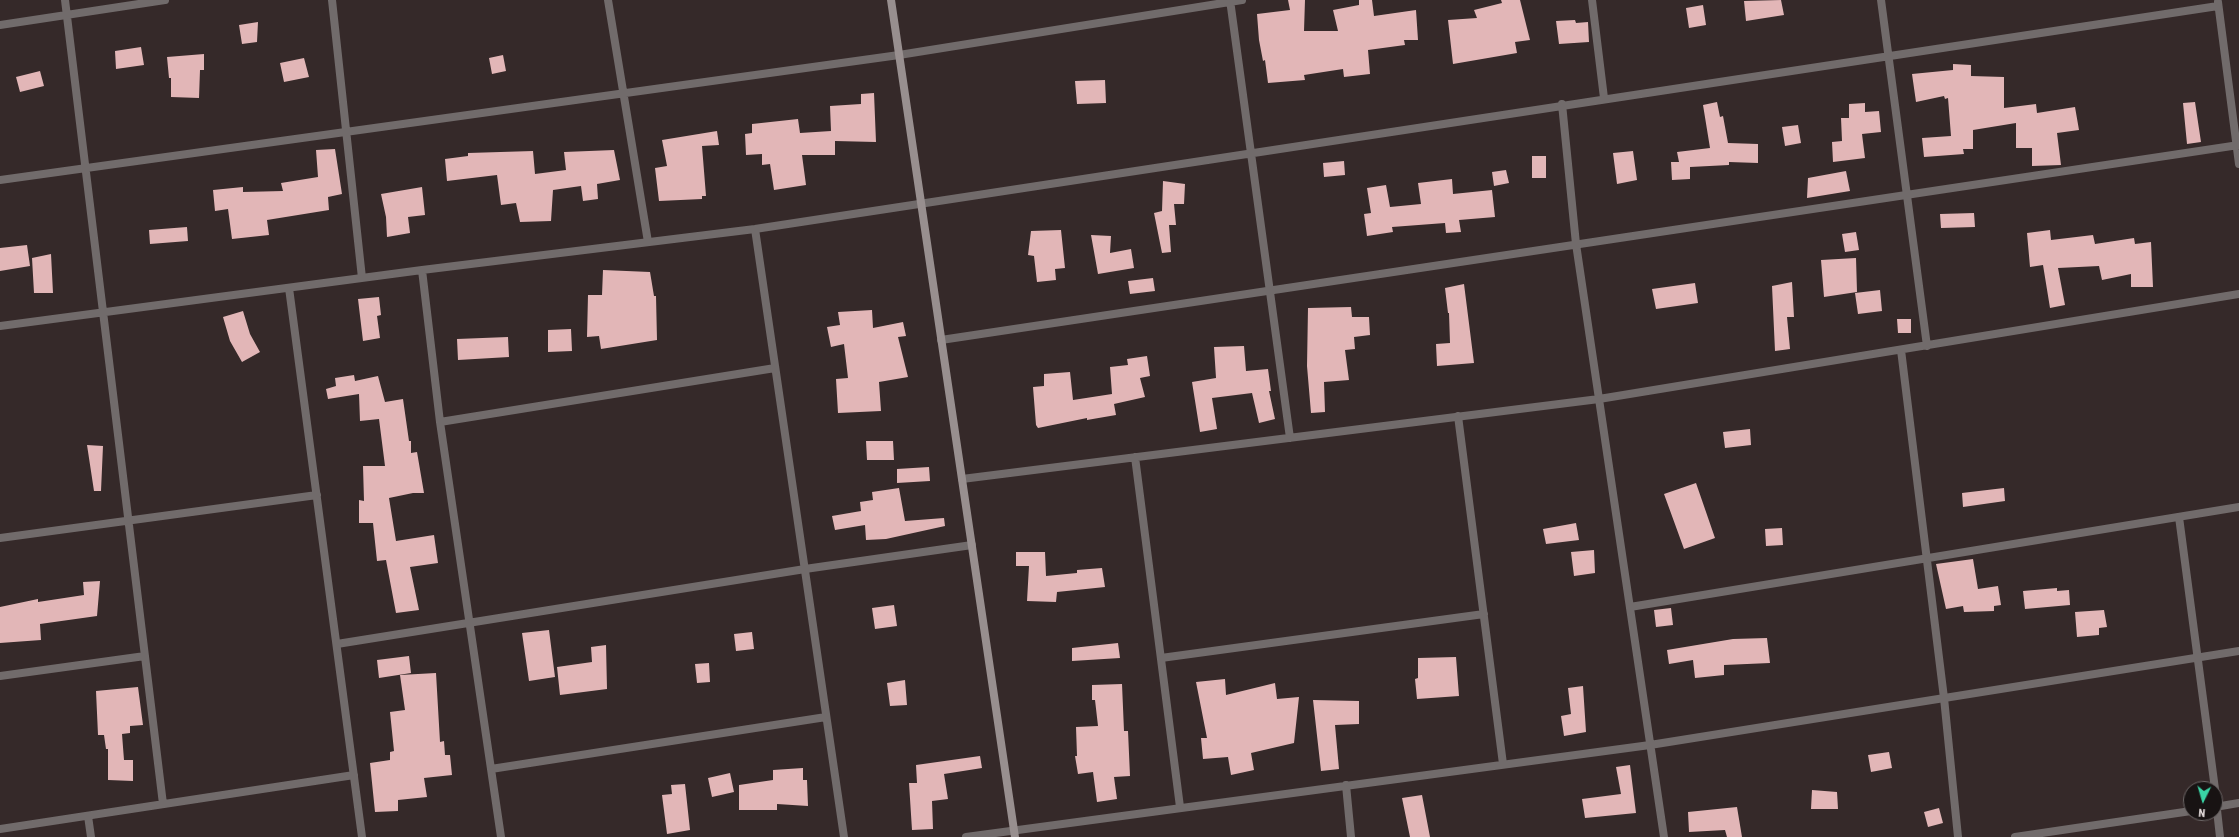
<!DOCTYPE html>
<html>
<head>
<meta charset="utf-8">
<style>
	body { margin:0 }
	#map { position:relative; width:2239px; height:837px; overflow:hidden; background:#352929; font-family:"Roboto Condensed",sans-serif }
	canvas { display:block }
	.north { position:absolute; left:2183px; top:781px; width:40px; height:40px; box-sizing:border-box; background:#181313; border:1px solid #6c6666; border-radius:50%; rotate:185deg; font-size:11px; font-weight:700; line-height:16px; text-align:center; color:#eae2e2 }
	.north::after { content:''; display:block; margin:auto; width:14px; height:18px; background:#39d4a5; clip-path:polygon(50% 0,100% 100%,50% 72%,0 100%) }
</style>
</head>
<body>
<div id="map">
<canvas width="2239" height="837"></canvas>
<div class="north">N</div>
</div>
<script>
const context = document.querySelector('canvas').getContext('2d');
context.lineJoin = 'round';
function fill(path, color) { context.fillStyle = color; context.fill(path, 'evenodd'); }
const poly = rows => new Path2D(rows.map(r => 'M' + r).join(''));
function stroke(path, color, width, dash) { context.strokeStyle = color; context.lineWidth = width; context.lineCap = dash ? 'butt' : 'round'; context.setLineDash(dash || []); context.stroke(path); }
const building = poly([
	[1288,0,1305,0,1304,31,1338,31,1333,10,1359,5,1359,0,1372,0,1374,16,1416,10,1418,40,1404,40,1405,45,1368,50,1370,74,1344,77,1343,69,1304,75,1305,80,1268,83,1265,60,1263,61,1259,40,1257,14,1290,10],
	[1501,0,1520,0,1530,40,1515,42,1517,53,1453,64,1448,20,1477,18,1474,10,1502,3],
	[1781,0,1784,15,1746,21,1744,1],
	[1703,5,1706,25,1689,28,1686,8],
	[1575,20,1576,23,1588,22,1589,42,1559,44,1556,21],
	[258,22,257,42,242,44,239,25],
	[141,47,144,65,116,69,115,51],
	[204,54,204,70,200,70,199,98,171,97,171,78,169,78,167,57],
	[503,55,506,71,492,74,489,58],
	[304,58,309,77,284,82,280,63],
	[1953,64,1971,65,1971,76,2004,77,2004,108,2036,104,2037,113,2075,107,2079,130,2057,133,2061,165,2032,166,2032,148,2016,148,2016,123,1973,130,1973,149,1963,149,1964,154,1924,157,1922,138,1951,136,1948,98,1945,99,1944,96,1916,102,1912,74,1953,70],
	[40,71,44,86,20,92,16,77],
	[1105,80,1106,103,1077,104,1075,81],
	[874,93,876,142,835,141,835,155,802,155,806,185,774,190,770,164,762,165,762,154,746,155,745,134,752,133,752,124,798,119,800,133,831,131,830,106,861,104,861,94],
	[1717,102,1720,117,1723,116,1728,143,1758,144,1758,163,1729,162,1729,165,1690,167,1690,179,1672,180,1671,162,1679,162,1677,152,1710,148,1703,105],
	[2195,102,2201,142,2187,144,2183,103],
	[1865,103,1865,112,1879,111,1881,132,1862,134,1865,158,1833,162,1832,142,1842,141,1841,118,1849,118,1849,104],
	[1798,125,1801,143,1785,146,1782,127],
	[717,131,719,145,702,146,706,196,702,196,702,199,659,201,655,168,667,166,662,140],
	[335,149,342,194,328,197,329,210,267,220,269,235,232,239,228,209,215,211,213,190,243,187,243,192,283,191,281,183,318,177,316,150],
	[614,150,620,180,597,184,598,199,583,201,581,186,553,190,551,221,520,222,516,203,501,205,497,175,447,181,445,159,468,156,468,153,533,151,535,174,566,170,564,152],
	[1633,151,1637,180,1617,184,1613,153],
	[1532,156,1546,156,1546,178,1532,178],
	[1344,161,1345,175,1324,177,1323,163],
	[1506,170,1509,183,1494,186,1492,172],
	[1846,171,1850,191,1807,198,1808,178],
	[1452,179,1453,194,1492,190,1495,217,1459,220,1461,232,1446,233,1445,223,1392,227,1393,232,1367,236,1364,214,1371,213,1367,188,1386,185,1390,207,1421,204,1418,183],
	[1163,181,1185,184,1184,204,1174,204,1176,225,1169,225,1171,252,1162,253,1154,213,1162,211],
	[422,187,425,215,408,217,410,233,387,237,386,217,381,194],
	[1974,213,1975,227,1941,228,1940,214],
	[187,227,188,241,150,244,149,230],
	[1061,230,1065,268,1055,269,1056,280,1037,282,1034,256,1028,255,1031,231],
	[2050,230,2051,240,2093,235,2095,244,2134,238,2135,244,2151,242,2153,287,2131,287,2131,274,2102,280,2099,266,2058,268,2065,305,2050,308,2043,265,2030,267,2027,233],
	[1856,232,1859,250,1845,252,1842,234],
	[1091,235,1111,236,1110,253,1131,249,1134,268,1098,274],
	[27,245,30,266,0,271,0,248],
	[51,254,53,293,34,293,32,258],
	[1856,258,1857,292,1824,297,1821,260],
	[603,270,650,272,654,296,656,296,657,340,601,349,599,336,587,337,588,295,602,295],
	[1153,278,1155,291,1130,294,1128,281],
	[1792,282,1794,317,1787,317,1790,349,1775,351,1772,286],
	[1695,283,1698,303,1656,309,1652,289],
	[1464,284,1474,363,1437,366,1436,344,1450,343,1449,313,1448,313,1445,288],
	[1880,290,1882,311,1858,314,1855,293],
	[379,297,381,315,377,316,380,338,363,341,358,299],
	[1351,307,1352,317,1369,317,1370,335,1354,337,1355,349,1345,350,1349,380,1324,382,1325,412,1311,413,1307,366,1308,308],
	[872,310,873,328,903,322,906,336,898,337,908,377,879,382,881,411,838,413,836,379,848,378,844,344,831,347,827,327,840,325,838,312],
	[243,311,250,334,260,352,242,362,230,341,223,317],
	[1897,319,1911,319,1911,333,1898,333],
	[571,329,572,351,548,352,548,330],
	[508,337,509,357,458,360,457,339],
	[1244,346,1246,371,1268,369,1271,391,1269,391,1275,419,1259,423,1252,393,1212,398,1217,429,1200,432,1192,382,1216,378,1214,347],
	[1147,356,1150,376,1140,378,1145,397,1114,404,1116,415,1087,420,1087,418,1038,428,1036,425,1033,387,1044,386,1044,374,1070,372,1073,400,1112,394,1110,367,1128,365,1127,359],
	[354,375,355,381,378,376,385,402,403,399,409,441,411,441,411,453,417,452,424,493,413,493,389,498,396,541,434,535,438,563,410,567,419,610,396,613,386,560,377,561,373,523,359,523,359,500,364,501,363,466,385,466,379,419,360,421,359,394,328,399,326,389,336,386,335,378],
	[1750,429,1751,445,1725,448,1723,432],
	[866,441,893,441,894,460,867,460],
	[87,445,103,446,101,491,94,491],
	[929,467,930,481,897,483,897,469],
	[1696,483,1715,538,1684,549,1664,494],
	[899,488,905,521,944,518,945,526,886,539,866,540,865,525,835,530,832,516,861,511,860,502,873,500,872,492],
	[2004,488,2005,501,1963,507,1962,493],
	[1576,523,1579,540,1546,544,1543,529],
	[1782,528,1783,545,1766,546,1765,529],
	[1594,550,1595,573,1574,576,1571,552],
	[1016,552,1045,552,1046,576,1077,573,1077,570,1102,568,1105,587,1057,592,1056,602,1027,601,1029,566,1016,566],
	[1973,559,1978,589,1998,586,2001,605,1994,606,1994,611,1964,612,1963,606,1946,609,1936,564],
	[100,581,97,616,40,624,41,640,0,643,0,607,38,599,38,602,84,595,83,582],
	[2057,588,2057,591,2069,590,2070,605,2025,609,2023,591],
	[894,605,897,626,875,629,872,608],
	[1671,608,1673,625,1656,627,1654,610],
	[2104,610,2107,627,2099,628,2099,635,2077,637,2075,612],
	[549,630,555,677,529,681,522,633],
	[752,632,754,649,736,651,734,634],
	[1767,638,1770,663,1724,665,1724,675,1695,678,1693,660,1669,664,1667,650,1733,639],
	[1118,643,1120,658,1072,661,1072,648],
	[606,645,607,689,560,695,557,667,592,662,591,647],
	[409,656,411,673,379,678,377,660],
	[1456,657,1459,696,1417,699,1415,679,1418,678,1418,658],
	[709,663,710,682,697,683,695,664],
	[436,673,440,742,444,741,445,755,450,755,452,775,424,778,427,797,398,800,398,811,375,812,370,763,390,760,390,752,394,751,390,712,405,710,400,675],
	[1225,679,1226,695,1275,683,1277,699,1299,697,1294,743,1251,753,1254,770,1231,775,1228,757,1203,759,1201,738,1207,738,1196,682],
	[905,680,907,705,890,706,887,683],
	[1122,684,1124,731,1128,731,1130,776,1114,777,1117,799,1097,802,1093,772,1078,774,1075,756,1077,756,1076,727,1098,726,1095,700,1092,700,1092,685],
	[1583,686,1586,732,1564,736,1561,716,1571,714,1568,688],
	[138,687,143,725,130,726,130,733,122,734,124,760,133,760,133,781,108,780,108,749,106,749,104,735,98,735,96,691],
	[1313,700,1359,701,1359,724,1335,725,1339,769,1321,771],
	[1889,752,1892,768,1871,772,1868,755],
	[980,756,982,768,944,774,948,799,932,801,933,829,912,830,909,783,917,783,916,765],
	[1630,765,1636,813,1585,818,1582,799,1621,794,1616,767],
	[803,768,803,780,807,780,808,806,777,804,777,810,739,810,739,785,773,780,773,770],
	[730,773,734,792,712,797,708,778],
	[685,784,690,830,667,834,662,795,672,794,671,785],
	[1812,790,1837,792,1838,809,1811,809],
	[1422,795,1430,837,1410,837,1402,798],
	[1737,807,1742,837,1727,837,1725,830,1689,832,1688,812],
	[1939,808,1943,823,1928,827,1924,812]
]);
const minor = poly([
	[65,0,163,804],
	[332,0,362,278],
	[608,0,648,242],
	[1230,0,1290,438],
	[1592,0,1604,98],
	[1881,0,1927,346],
	[2218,2,2239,164],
	[0,25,165,0],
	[1562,104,1576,244,1664,837],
	[0,180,899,55,1242,0],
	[755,229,844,837],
	[422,270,440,422,501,837],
	[289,288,362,837],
	[0,326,422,270,755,229,2218,6],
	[941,340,2239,145],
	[1901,350,1944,698,1958,837],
	[1458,416,1503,764],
	[440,422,775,368],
	[1135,457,1180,807],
	[962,479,1599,399,2239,294],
	[2179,517,2215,789],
	[0,538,317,495],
	[1630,607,2239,507],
	[337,644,805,569,972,545],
	[1161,658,1484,614],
	[0,676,145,656],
	[491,769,826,717],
	[1346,785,1351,837],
	[2215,792,2220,837],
	[2215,807,2239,803],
	[88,816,91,837],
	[0,829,354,775],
	[966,837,1650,745,2239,651],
	[2015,837,2191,811]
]);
const secondary = poly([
	[891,0,1015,837]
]);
fill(building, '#e2b6b7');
stroke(minor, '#716b6b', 8);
stroke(secondary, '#988f8f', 8);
</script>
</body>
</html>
